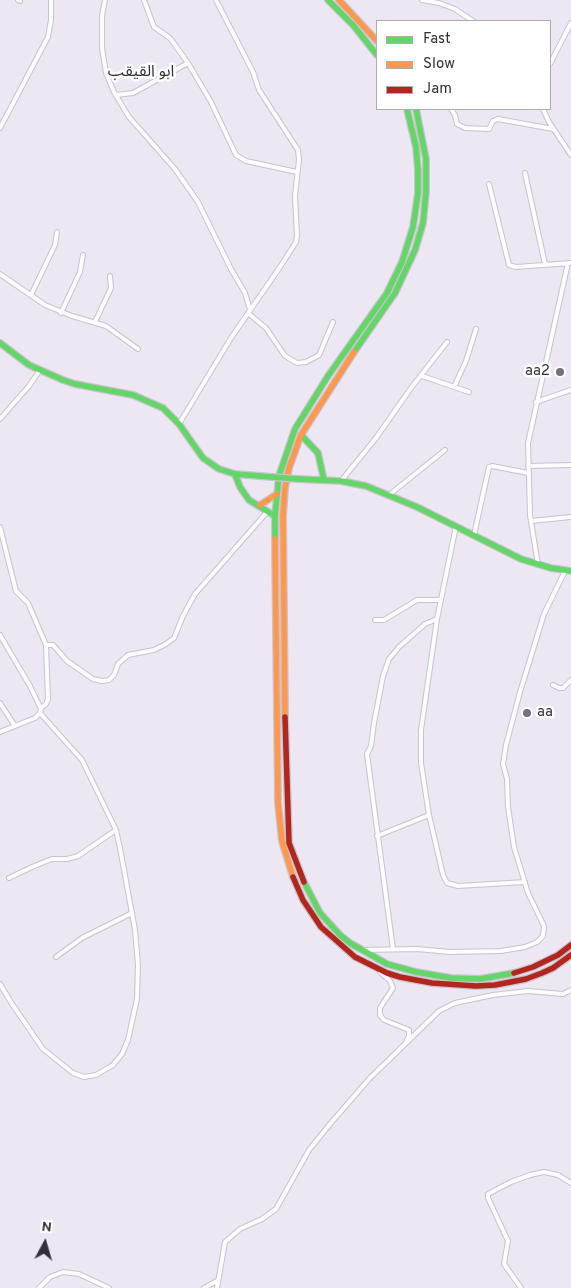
<!DOCTYPE html>
<html>
<head>
<meta charset="utf-8">
<style>
	body { margin:0 }
	#map { position:relative; width:571px; height:1288px; overflow:hidden; background:#ede6f3; font-family:Overpass,sans-serif }
	canvas { display:block }
	.legend { position:absolute; left:376px; top:20px; width:175px; height:90px; box-sizing:border-box; background:#fff; border:1px solid #adacaf; margin:0; padding:6px 9px; list-style:none; font-size:15px; color:#332f37 }
	.legend li { display:flex; align-items:center; gap:10px; height:25px }
	.legend b { width:25px; border:1px solid #adacaf }
	.north { position:absolute; left:20px; top:1218px; width:50px; height:50px; -webkit-text-stroke:4px #fff; paint-order:stroke; rotate:6deg; font-size:14px; font-weight:700; line-height:20px; text-align:center; color:#332f37 }
	.north::after { content:''; display:block; margin:auto; width:18px; height:22px; background:#332f37; clip-path:polygon(50% 0,100% 100%,50% 72%,0 100%) }
</style>
</head>
<body>
<div id="map">
<canvas width="571" height="1288"></canvas>
<ul class="legend">
<li><b style="height:6px;background:#63d668"></b>Fast</li>
<li><b style="height:6px;background:#ff974d"></b>Slow</li>
<li><b style="height:6px;background:#b3261e"></b>Jam</li>
</ul>
<div class="north">N</div>
</div>
<script>
const context = document.querySelector('canvas').getContext('2d');
context.lineJoin = 'round';
const poly = rows => new Path2D(rows.map(r => 'M' + r).join(''));
function stroke(path, color, width, dash) { context.strokeStyle = color; context.lineWidth = width; context.lineCap = dash ? 'butt' : 'round'; context.setLineDash(dash || []); context.stroke(path); }
function drawText(font, color, halo, rows, align = 'center') {
  context.font = font + ' Overpass,"Noto Sans Arabic",sans-serif'; context.lineWidth = 5; context.setLineDash([]); context.textBaseline = 'middle'; context.strokeStyle = halo; context.fillStyle = color; for (const [text, x, y, turn = 0] of rows) {
    context.save(); context.translate(x, y); context.rotate((+turn || 0) * Math.PI / 180); context.textAlign = isNaN(turn) ? turn : align; if (halo) context.strokeText(text, 0, 0); context.fillText(text, 0, 0); context.restore();
  }
}
const street = poly([
	[18,0,20,1],
	[105,0,102,16,102,48,106,73,114,92,129,117,175,169,198,202,231,269,245,293,250,310],
	[144,0,154,27,170,38,188,63,211,102,236,155,246,161,297,172],
	[422,0,439,3,455,9,473,21],
	[550,64,571,23],
	[116,95,133,93,188,63],
	[451,109,455,115,457,124,465,128,489,129,493,121,498,119,553,129],
	[543,109,549,122,571,155],
	[0,128,48,37,51,20,51,0],
	[525,173,545,264],
	[489,184,509,265,516,267,571,263],
	[0,274,45,305,72,316,106,326,138,349],
	[31,295,55,245,57,232],
	[61,313,80,272,83,255],
	[248,313,266,328,285,356,297,363,306,362,319,355,333,322],
	[95,322,111,288,110,276],
	[422,376,469,392],
	[454,387,466,361,476,329],
	[536,402,571,390],
	[0,419,29,386,40,370],
	[179,424,231,338,280,267,296,242,297,236,295,196,299,160,298,150,259,90,253,72,216,0],
	[528,466,571,465],
	[341,481,376,438,411,388,447,342],
	[389,495,445,450],
	[531,521,571,517],
	[456,526,437,619,421,730,421,763,429,815,443,875,447,883,458,886,525,882],
	[0,527,16,591,28,603,46,645,48,699,46,704,41,708],
	[474,535,489,467,492,466,528,473],
	[538,565,530,515,528,443,568,263],
	[375,620,384,620,417,600,440,600],
	[0,635,30,686,41,709,40,713,35,718,0,732],
	[46,645,53,645,67,661,93,679,102,681,109,680,114,675,118,664,128,655,154,650,166,644,174,638,183,616,195,594,268,511],
	[553,685,559,688,563,688,571,680],
	[0,703,15,726],
	[377,836,429,815],
	[9,878,32,867,52,859,67,859,78,856,116,830],
	[393,949,367,754,371,746,374,723,383,676,389,659,399,647,425,624,437,619],
	[362,950,417,949,450,952,501,951,525,947,537,942,543,936,544,926,528,893,514,847,508,807,507,779,503,764,506,745,520,692,544,614,565,571],
	[56,957,82,938,132,913],
	[380,972,390,981,393,988,380,1008,380,1015,384,1020,409,1030,409,1036,406,1042],
	[0,984,12,1004,43,1049,73,1073,84,1077,96,1075,113,1065,122,1054,128,1040,137,999,138,965,135,930,120,848,116,830,82,760,40,713],
	[39,1288,50,1277,63,1272,79,1274,109,1288],
	[204,1288,217,1281],
	[217,1288,225,1242,240,1229,262,1219,276,1209,309,1150,330,1124,370,1078,439,1011,455,1003,493,995,528,991,563,994,571,990],
	[521,1288,504,1264,508,1241,488,1198,488,1194,511,1182,530,1175,544,1172,558,1175,571,1183]
]);
const fast = poly([
	[328,0,353,25,377,55],
	[0,343,29,365,63,380,75,384,133,395,163,408,179,424,203,458,219,469,235,474,272,477],
	[354,352,395,293,415,250,423,223,426,192,426,159,416,109],
	[301,435,318,453,324,480],
	[235,474,240,487,249,500,275,516],
	[298,479,341,481,366,486,417,507,521,559,551,568,571,571],
	[275,539,275,516,279,476,295,429,328,376,387,293,402,262,413,227,418,193,418,170,416,147,407,109],
	[304,882,320,913,340,935,350,943,387,964,416,972,451,978,480,979,514,973]
]);
const slow = poly([
	[339,0,377,41],
	[260,505,277,494],
	[275,539,278,803,282,841,293,877],
	[285,717,283,516,285,488,289,468,301,435,354,352]
]);
const jam = poly([
	[285,717,289,843,304,882],
	[293,877,303,900,321,927,355,957,387,973,400,977,432,983,476,986,495,985,526,979,542,973,553,968,571,955],
	[514,973,533,967,558,955,571,945]
]);
const fastBridge = poly([
	[272,477,298,479]
]);
const markers = [
	[560,372,5,"#746f79"],
	[527,713,5,"#746f79"]
];
const poiNames = [
	["aa2",550,372],
	["aa",537,713,"left"]
];
const neighbourhoodNames = [
	["ابو القيقب",141,73]
];
stroke(street, '#c8c3cd', 6);
stroke(fast, '#c8c3cd', 8);
stroke(slow, '#c8c3cd', 8);
stroke(jam, '#c8c3cd', 8);
stroke(street, '#fcfbfd', 4);
stroke(fast, '#63d668', 5.5);
stroke(slow, '#ff974d', 5.5);
stroke(jam, '#b3261e', 5.5);
stroke(fastBridge, '#c8c3cd', 8, []);
stroke(fastBridge, '#63d668', 5.5);
for (const [x, y, r, color] of markers) { const dot = new Path2D(); dot.arc(x, y, r, 0, 2 * Math.PI); context.fillStyle = color; context.fill(dot); stroke(dot, '#fff', 2); }
drawText('15px', '#332f37', '#fff', poiNames, 'right');
drawText('16px', '#332f37', '#fff', neighbourhoodNames);
</script>
</body>
</html>
